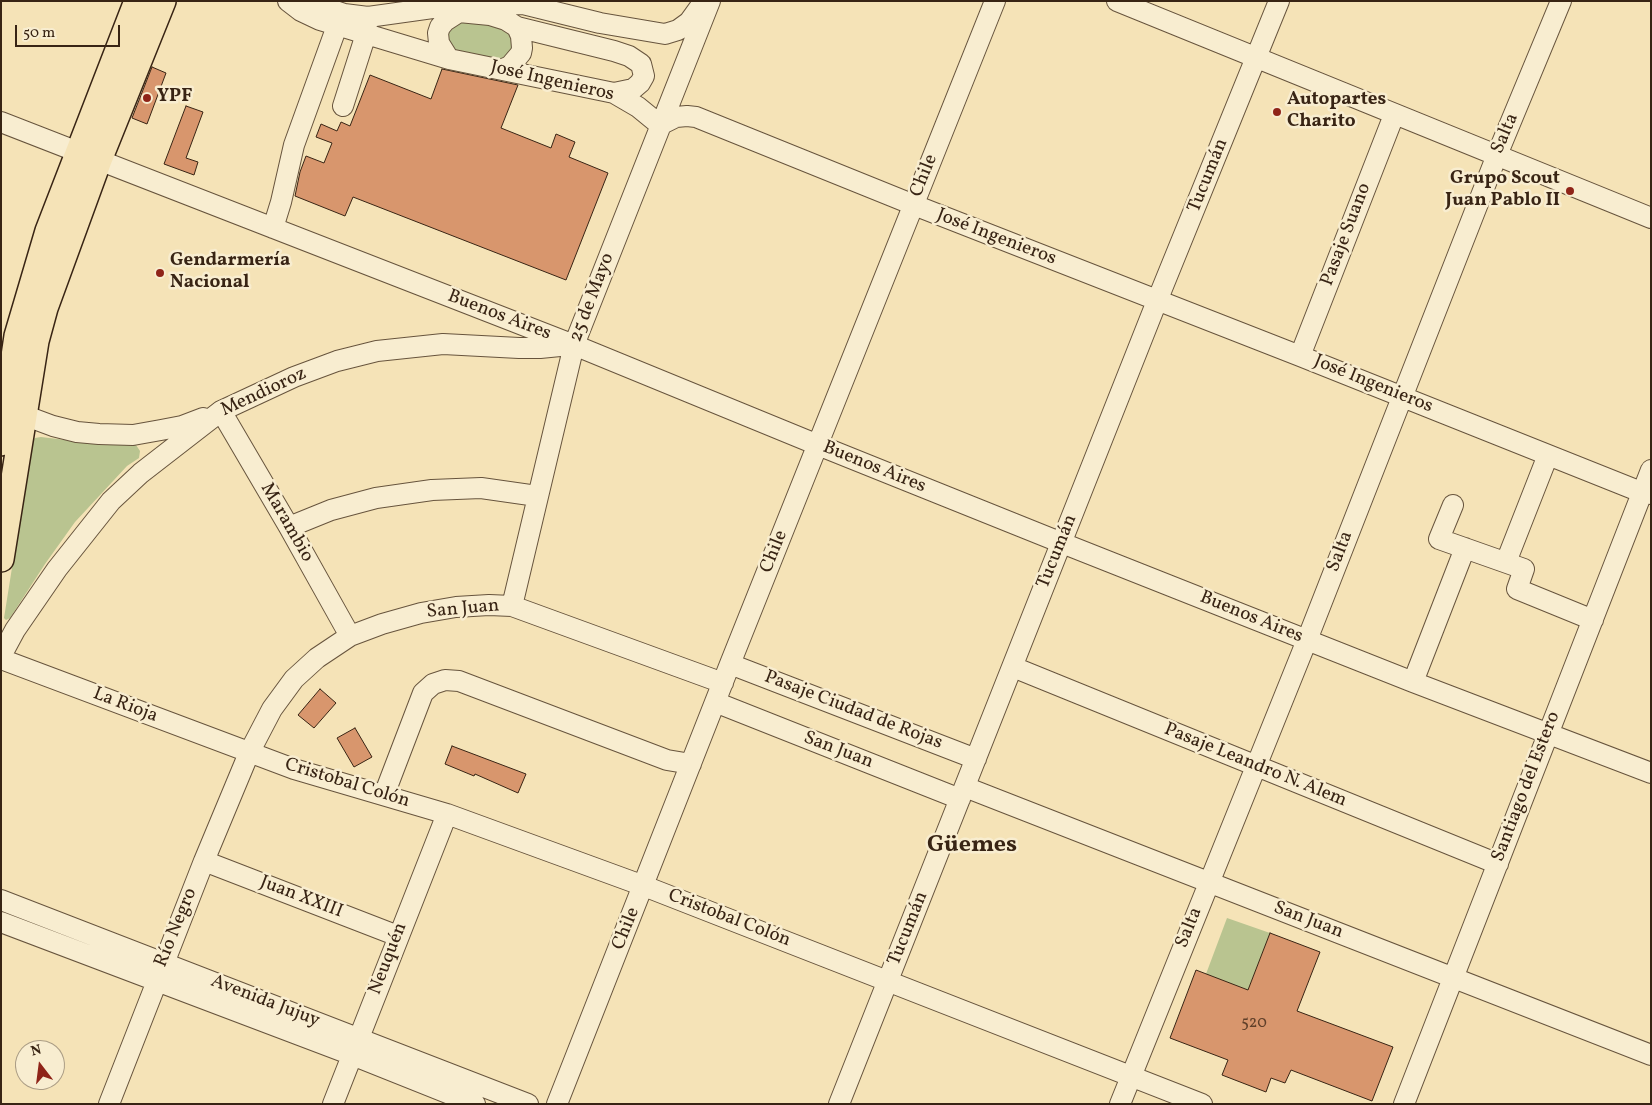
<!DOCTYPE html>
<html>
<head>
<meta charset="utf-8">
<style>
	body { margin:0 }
	#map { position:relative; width:1652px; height:1105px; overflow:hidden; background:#f5e3b7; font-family:Vollkorn,serif }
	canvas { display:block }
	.frame { position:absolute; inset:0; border:2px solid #382414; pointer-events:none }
	.north { position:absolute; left:15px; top:1040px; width:50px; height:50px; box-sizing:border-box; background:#f8edd0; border:1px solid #ab9d85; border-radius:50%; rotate:345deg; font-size:14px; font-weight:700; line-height:20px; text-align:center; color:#382414 }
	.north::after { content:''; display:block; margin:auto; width:18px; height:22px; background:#8f2418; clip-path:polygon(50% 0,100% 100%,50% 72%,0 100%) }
	.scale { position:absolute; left:15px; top:25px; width:105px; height:22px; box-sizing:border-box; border:2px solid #382414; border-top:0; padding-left:6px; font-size:15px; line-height:18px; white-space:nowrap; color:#382414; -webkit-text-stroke:4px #f8edd0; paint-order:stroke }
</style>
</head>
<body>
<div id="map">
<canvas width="1652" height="1105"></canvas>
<div class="frame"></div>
<div class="north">N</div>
<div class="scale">50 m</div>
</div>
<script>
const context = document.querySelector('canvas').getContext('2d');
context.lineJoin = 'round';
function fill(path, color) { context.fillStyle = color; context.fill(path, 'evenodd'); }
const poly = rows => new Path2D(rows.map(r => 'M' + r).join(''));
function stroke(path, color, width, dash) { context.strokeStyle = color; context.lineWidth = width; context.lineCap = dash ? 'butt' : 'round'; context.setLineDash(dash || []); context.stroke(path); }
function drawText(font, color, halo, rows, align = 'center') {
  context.font = font + ' Vollkorn,serif'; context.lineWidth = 5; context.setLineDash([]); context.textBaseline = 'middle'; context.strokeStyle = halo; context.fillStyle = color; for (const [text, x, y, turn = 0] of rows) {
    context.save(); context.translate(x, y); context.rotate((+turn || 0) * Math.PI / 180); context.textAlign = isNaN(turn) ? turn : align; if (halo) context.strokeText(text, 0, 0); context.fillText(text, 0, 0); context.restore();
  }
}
const green = poly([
	[459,18,506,26,518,41,500,63,452,52,446,29],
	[41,437,91,443,130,443,136,445,140,451,139,458,127,466,75,522,45,564,10,618,6,620,4,618,32,442,35,438],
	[1227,918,1270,933,1248,990,1206,974]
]);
const building = poly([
	[152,67,166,73,147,124,132,118,152,67],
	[442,69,518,85,501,128,551,148,556,134,575,142,569,157,608,173,566,280,353,197,345,216,295,196,300,172,306,156,324,163,332,143,316,137,321,124,337,131,341,122,350,126,370,75,431,99,442,69],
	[186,106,203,112,186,158,198,162,194,175,164,164,186,106],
	[320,689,336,703,314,728,298,715,320,689],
	[355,728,372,757,354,767,337,738,355,728],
	[452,746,526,774,518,793,475,774,474,776,445,764,452,746],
	[1270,933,1320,952,1297,1011,1393,1047,1372,1101,1291,1070,1285,1083,1271,1078,1266,1092,1222,1075,1228,1060,1170,1038,1196,970,1248,990,1270,933]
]);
const minor = poly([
	[288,1,301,11,320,20,449,59,614,93,638,107,660,125],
	[306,1,344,14,368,17,454,5,523,4,600,23,665,34,678,30,689,22,702,4],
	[1117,1,1651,218],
	[517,27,614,51,629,56,641,64,644,76,640,83,633,89,614,93],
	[449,59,439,43,438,33,440,27,445,21,459,12,490,15,506,20,517,27,521,36,522,48,521,53,510,66,503,69],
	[343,106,366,34,367,22],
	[1,122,574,345,818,445,1062,543,1413,682,1651,773],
	[660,125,676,117,687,116,696,117,914,205,1300,356,1641,492,1651,494],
	[273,228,281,202,294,145,337,26],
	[1300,356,1394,115],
	[10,410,53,426,77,432,99,434,133,435,161,430,182,426,203,418],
	[221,411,289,527,350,636],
	[1453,505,1439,539,1524,569,1517,589,1593,620],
	[289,527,331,510,376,498,432,490,481,488,537,496],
	[1506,562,1548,455],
	[512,606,574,345,710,1],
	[1,656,15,630,57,569,111,501,141,473,221,411,294,377,337,361,377,351,443,344,519,348,540,348,570,345],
	[1,659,294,769,447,814,644,886,1202,1104],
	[730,664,976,759],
	[1013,667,1498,864],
	[1413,682,1465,548],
	[715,702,960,799],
	[965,787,1651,1055],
	[384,795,423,693,433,684,445,680,459,681,667,760,691,764],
	[204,861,398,936],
	[1,900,528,1104],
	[1,922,352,1055,475,1104],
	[109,1104,204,861,249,753,272,709,294,679,317,658,350,636,382,624,421,613,456,607,489,605,512,606,723,683],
	[333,1104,447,814],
	[557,1104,730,664,995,1],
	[839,1104,1157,301,1279,1],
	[1120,1104,1307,640,1497,155,1561,1],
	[1404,1104,1651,470]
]);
const major = poly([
	[1,443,17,336,48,231,137,1],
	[1,559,36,341,45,308,99,160,163,1]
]);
const markers = [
	[147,98,5,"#8f2418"],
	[1277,112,5,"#8f2418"],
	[1570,191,5,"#8f2418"],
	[160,273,5,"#8f2418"]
];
const numberNames = [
	["520",1254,1024]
];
const streetNames = [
	["José Ingenieros",552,82,13],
	["Salta",1506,134,-67],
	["Chile",925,176,-68],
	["Tucumán",1209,176,-68],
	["Pasaje Suano",1347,235,-69],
	["José Ingenieros",996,238,21],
	["25 de Mayo",593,298,-69],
	["Buenos Aires",499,316,21],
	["José Ingenieros",1373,385,22],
	["Mendioroz",264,393,-25],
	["Buenos Aires",874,468,22],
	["Marambio",286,523,60],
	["Chile",775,552,-68],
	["Tucumán",1058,552,-68],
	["Salta",1341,552,-69],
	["San Juan",463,610,-5],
	["Buenos Aires",1251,618,22],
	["La Rioja",125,706,21],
	["Pasaje Ciudad de Rojas",853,711,21],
	["San Juan",838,751,21],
	["Pasaje Leandro N. Alem",1255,766,22],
	["Cristobal Colón",347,784,17],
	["Santiago del Estero",1527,787,-69],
	["Juan XXIII",301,898,21],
	["Cristobal Colón",729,919,21],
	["San Juan",1308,921,21],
	["Río Negro",177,928,-68],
	["Salta",1190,928,-68],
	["Chile",627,929,-68],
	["Tucumán",909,929,-68],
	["Neuquén",389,959,-69],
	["Avenida Jujuy",265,1002,21]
];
const poiNames = [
	["YPF",157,98],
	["Autopartes",1287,101],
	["Charito",1287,123],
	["Grupo Scout",1560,180,"right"],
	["Juan Pablo II",1560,202,"right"],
	["Gendarmería",170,262],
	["Nacional",170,284]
];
const districtNames = [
	["Güemes",972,847]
];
fill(green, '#b9c490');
fill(building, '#d8966d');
stroke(building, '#382414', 1);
stroke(minor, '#67543d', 22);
stroke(major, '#382414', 28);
stroke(minor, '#f8edd0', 20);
stroke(major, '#f5e3b7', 25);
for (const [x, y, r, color] of markers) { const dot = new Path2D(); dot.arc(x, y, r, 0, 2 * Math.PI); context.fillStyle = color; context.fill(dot); stroke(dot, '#f8edd0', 2); }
drawText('16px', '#60402a', null, numberNames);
drawText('19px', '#382414', '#f8edd0', streetNames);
drawText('bold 19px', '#382414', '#f8edd0', poiNames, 'left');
drawText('bold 24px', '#382414', '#f8edd0', districtNames);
</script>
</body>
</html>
